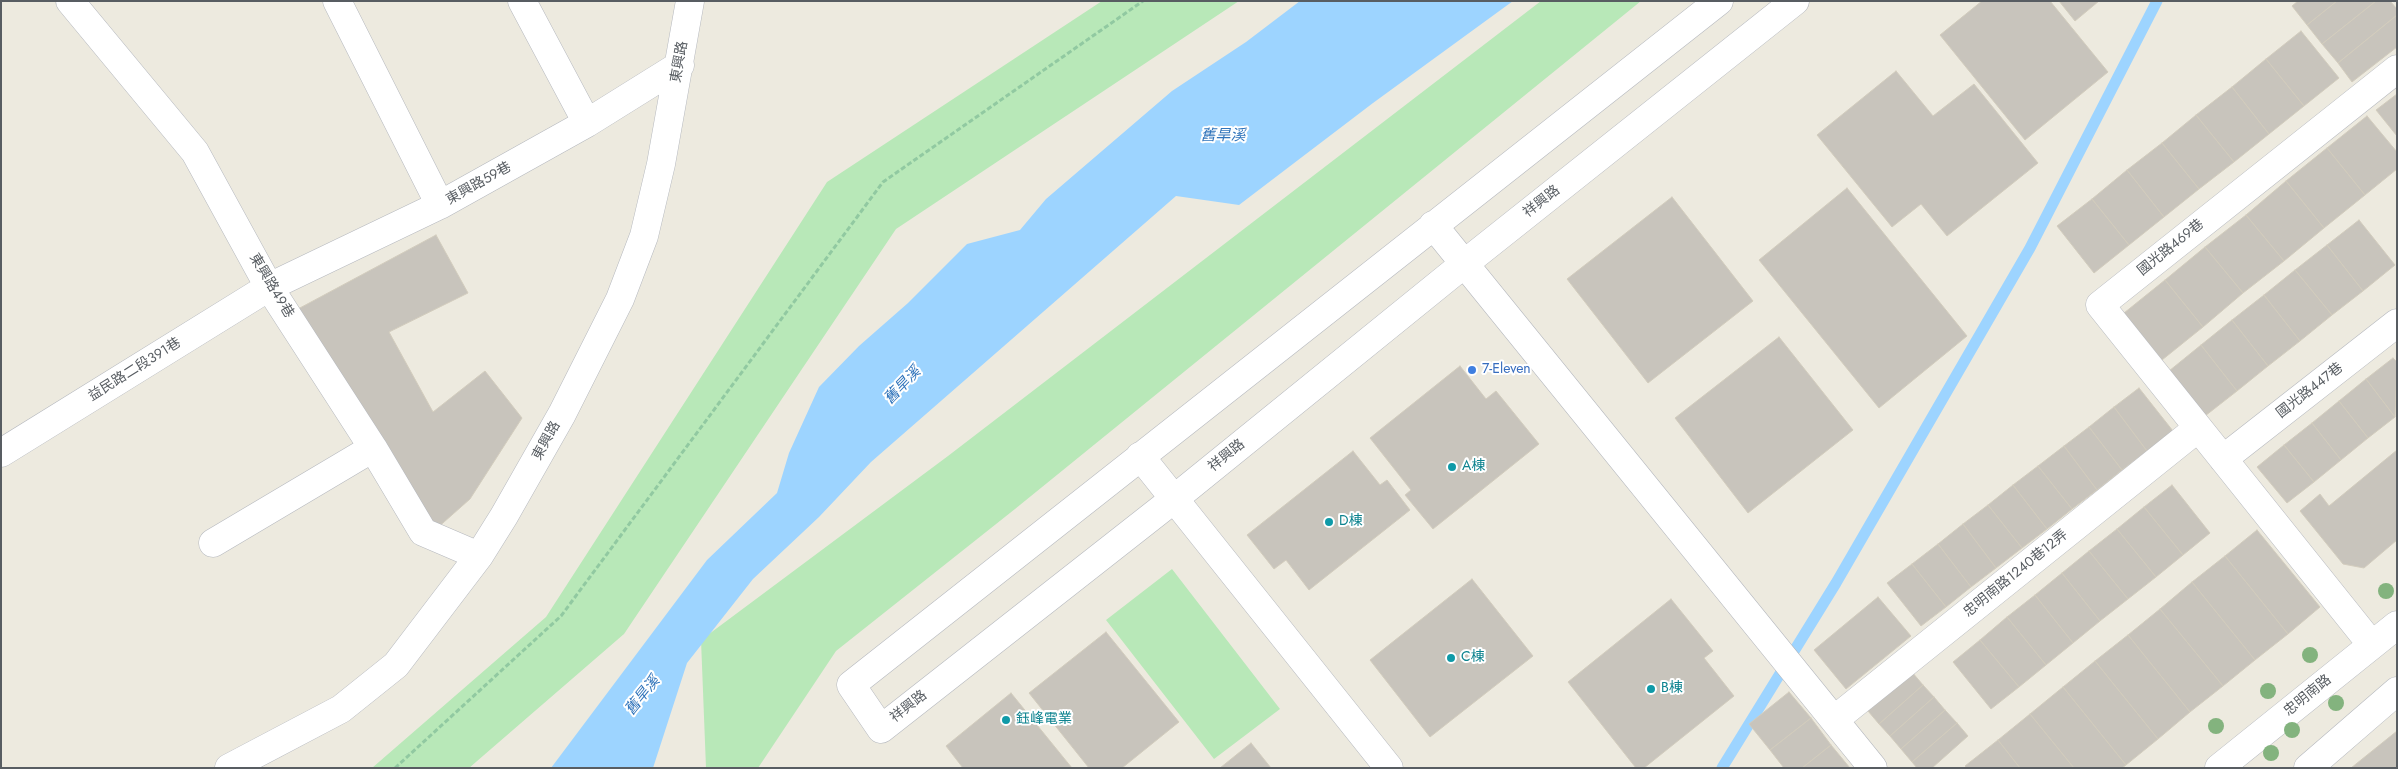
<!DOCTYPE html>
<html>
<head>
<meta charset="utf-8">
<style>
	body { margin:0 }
	#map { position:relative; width:2398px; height:769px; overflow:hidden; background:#edeadf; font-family:Jost,sans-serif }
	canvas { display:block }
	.frame { position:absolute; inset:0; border:2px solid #585d62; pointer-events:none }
</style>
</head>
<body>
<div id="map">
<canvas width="2398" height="769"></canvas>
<div class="frame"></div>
</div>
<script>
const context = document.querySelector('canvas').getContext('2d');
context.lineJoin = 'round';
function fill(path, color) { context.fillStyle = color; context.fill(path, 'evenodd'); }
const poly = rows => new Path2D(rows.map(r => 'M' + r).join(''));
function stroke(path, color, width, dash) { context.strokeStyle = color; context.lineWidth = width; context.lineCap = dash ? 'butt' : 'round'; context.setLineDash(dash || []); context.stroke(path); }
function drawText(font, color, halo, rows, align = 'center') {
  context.font = font + ' Jost,"Noto Sans TC",sans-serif'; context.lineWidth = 4; context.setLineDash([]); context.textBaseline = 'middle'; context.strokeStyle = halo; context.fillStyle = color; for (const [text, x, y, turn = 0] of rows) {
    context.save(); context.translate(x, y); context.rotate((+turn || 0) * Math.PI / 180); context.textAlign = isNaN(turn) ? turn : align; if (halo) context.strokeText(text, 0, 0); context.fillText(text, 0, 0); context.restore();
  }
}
const green = poly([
	[1102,1,1239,1,896,229,624,634,469,768,372,768,546,617,827,182],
	[1541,1,1641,1,1015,509,836,651,758,768,706,768,701,640,948,456],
	[1172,569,1280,709,1214,759,1106,620]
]);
const water = poly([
	[1300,1,1513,1,1373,103,1239,205,1176,196,871,462,819,517,753,579,687,663,653,768,551,768,707,560,777,493,789,453,819,387,859,346,908,303,967,244,1020,230,1046,199,1172,91,1246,42]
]);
const stream = poly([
	[1722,768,1836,583,2030,248,2157,1]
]);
const building = poly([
	[1982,1,2050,1,2108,72,2025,140,1940,35,1982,1],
	[2059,1,2099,1,2075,21,2059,1],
	[2298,1,2337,1,2307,25,2292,6,2298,1],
	[2337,1,2376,1,2322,44,2307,25,2337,1],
	[2376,1,2390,1,2397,9,2397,15,2338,63,2322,44,2376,1],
	[2397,15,2397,47,2352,82,2338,63,2397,15],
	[2301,31,2339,78,2304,106,2266,59,2301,31],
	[2266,59,2304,106,2269,134,2232,87,2266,59],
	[1896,71,1933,116,1974,84,2038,163,1947,236,1921,204,1892,227,1817,135,1896,71],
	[2232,87,2269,134,2234,162,2196,115,2232,87],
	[2397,94,2397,136,2376,110,2397,94],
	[2196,115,2234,162,2199,189,2162,143,2196,115],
	[2367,116,2397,152,2397,169,2365,195,2327,148,2367,116],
	[2162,143,2199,189,2164,217,2127,170,2162,143],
	[2327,148,2365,195,2324,228,2286,181,2327,148],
	[2127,170,2164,217,2129,245,2092,199,2127,170],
	[2286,181,2324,228,2284,261,2246,215,2286,181],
	[1847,188,1967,336,1879,408,1759,260,1847,188],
	[1672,197,1753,301,1648,383,1567,279,1672,197],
	[2092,199,2129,245,2094,273,2057,226,2092,199],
	[2246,215,2284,261,2243,293,2205,247,2246,215],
	[2359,220,2395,265,2363,291,2327,245,2359,220],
	[436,235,468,293,389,332,433,412,485,371,522,418,470,499,435,530,298,309,436,235],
	[2327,245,2363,291,2332,315,2295,270,2327,245],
	[2205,247,2243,293,2203,327,2165,280,2205,247],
	[2295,270,2332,315,2300,341,2264,295,2295,270],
	[2165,280,2203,327,2162,360,2124,313,2165,280],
	[2264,295,2300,341,2268,366,2232,320,2264,295],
	[2232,320,2268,366,2237,391,2201,345,2232,320],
	[1779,337,1853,430,1748,513,1675,418,1779,337],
	[2201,345,2237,391,2205,416,2169,371,2201,345],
	[2393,358,2397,362,2395,417,2366,379,2393,358],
	[1460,366,1486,399,1496,391,1539,444,1433,529,1405,495,1411,490,1370,438,1460,366],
	[2366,379,2395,417,2368,438,2339,401,2366,379],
	[2139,388,2173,431,2147,451,2114,407,2139,388],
	[2339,401,2368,438,2341,460,2312,423,2339,401],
	[2114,407,2147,451,2122,470,2089,427,2114,407],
	[2312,423,2341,460,2314,482,2284,445,2312,423],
	[2089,427,2122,470,2097,490,2064,446,2089,427],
	[2284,445,2314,482,2287,503,2257,467,2284,445],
	[2064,446,2097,490,2072,509,2038,466,2064,446],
	[2397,450,2397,540,2364,568,2343,564,2300,511,2320,494,2329,506,2397,450],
	[1353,451,1380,485,1387,480,1410,510,1309,590,1286,560,1274,569,1247,535,1353,451],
	[2038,466,2072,509,2047,529,2013,485,2038,466],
	[2013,485,2047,529,2022,548,1988,505,2013,485],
	[2172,485,2210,533,2183,555,2144,507,2172,485],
	[1988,505,2022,548,1996,568,1963,524,1988,505],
	[2144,507,2183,555,2156,577,2117,529,2144,507],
	[1963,524,1996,568,1971,587,1938,544,1963,524],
	[2117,529,2156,577,2128,599,2089,551,2117,529],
	[2257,530,2320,607,2288,634,2225,556,2257,530],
	[1938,544,1971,587,1946,607,1912,564,1938,544],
	[2089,551,2128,599,2100,621,2062,573,2089,551],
	[2225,556,2288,634,2255,660,2192,582,2225,556],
	[1912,564,1946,607,1921,626,1887,583,1912,564],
	[2062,573,2100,621,2073,643,2035,595,2062,573],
	[1472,579,1533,656,1430,737,1370,660,1472,579],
	[2192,582,2255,660,2223,686,2160,609,2192,582],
	[2035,595,2073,643,2046,665,2007,617,2035,595],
	[1878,597,1911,636,1846,689,1814,650,1878,597],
	[1671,599,1713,651,1704,658,1734,696,1644,768,1636,768,1568,682,1671,599],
	[2160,609,2223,686,2190,712,2128,635,2160,609],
	[2007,617,2046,665,2019,687,1980,640,2007,617],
	[1106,632,1179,722,1122,768,1089,768,1029,693,1106,632],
	[2128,635,2190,712,2158,739,2095,661,2128,635],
	[1980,640,2019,687,1991,709,1953,662,1980,640],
	[2095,661,2158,739,2126,765,2063,687,2095,661],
	[1912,672,1923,685,1879,724,1868,711,1912,672],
	[1923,685,1934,697,1890,736,1879,724,1923,685],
	[2063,687,2126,765,2122,768,2074,768,2030,714,2063,687],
	[1789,692,1811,718,1770,750,1749,724,1789,692],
	[1011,693,1072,768,963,768,946,746,1011,693],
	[1934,697,1945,710,1901,749,1890,736,1934,697],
	[1945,710,1957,723,1912,762,1901,749,1945,710],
	[2030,714,2074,768,2020,768,1998,740,2030,714],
	[1811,718,1831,745,1802,768,1784,768,1770,750,1811,718],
	[1957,723,1968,736,1932,768,1917,768,1912,762,1957,723],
	[2397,731,2397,768,2351,768,2397,731],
	[1998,740,2020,768,1967,768,1965,766,1998,740],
	[1251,743,1271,768,1220,768,1251,743],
	[1831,745,1850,768,1802,768,1831,745]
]);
const path = poly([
	[395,768,561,616,883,182,1143,1]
]);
const minor = poly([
	[70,1,195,152,269,287,373,448,423,532,479,556],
	[337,1,440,205],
	[522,1,587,123],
	[1719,1,851,685,881,729,1174,499,1464,264,1795,1],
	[1433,225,1873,768],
	[1,453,269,287,440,205,587,123,680,65],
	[1140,456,1389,768],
	[2223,459,2397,323],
	[213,543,373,448],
	[2372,645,2100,305,2397,69],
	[1834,720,2198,428],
	[229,768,341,709,396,665,479,556,504,516,562,414,620,299,644,236,661,164,690,1],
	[2219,768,2397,625],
	[2308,768,2397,691]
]);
const trees = [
	[2386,591],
	[2310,655],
	[2268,691],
	[2336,703],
	[2216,726],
	[2292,730],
	[2271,753]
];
const markers = [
	[1472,370,5,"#3f7fe0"],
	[1452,467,5,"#0f9aa8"],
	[1329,522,5,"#0f9aa8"],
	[1451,658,5,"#0f9aa8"],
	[1651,689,5,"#0f9aa8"],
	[1006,720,5,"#0f9aa8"]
];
const streetNames = [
	["東興路",680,62,-80],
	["東興路59巷",479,184,-29],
	["祥興路",1542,202,-38],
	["國光路469巷",2171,248,-39],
	["東興路49巷",271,286,59],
	["益民路二段391巷",135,370,-32],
	["國光路447巷",2310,391,-38],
	["東興路",547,441,-61],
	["祥興路",1227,456,-39],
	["忠明南路1240巷12弄",2016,574,-39],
	["忠明南路",2308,696,-39],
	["祥興路",909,707,-38]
];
const shopNames = [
	["7-Eleven",1482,370]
];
const cultureNames = [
	["A棟",1462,467],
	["D棟",1339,522],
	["C棟",1461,658],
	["B棟",1661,689],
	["鈺峰電業",1016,720]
];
const waterNames = [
	["舊旱溪",1223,136],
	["舊旱溪",903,386,-46],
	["舊旱溪",643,696,-51]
];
fill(green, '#b8e8b8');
fill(water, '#9dd4ff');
stroke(stream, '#9dd4ff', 11);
fill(building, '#c8c4bc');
stroke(building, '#d2ccbd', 1);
stroke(minor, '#b5b8be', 29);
stroke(path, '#91c9a1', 3, [5, 2.5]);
stroke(minor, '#fff', 28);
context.fillStyle = '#83b37e';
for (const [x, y] of trees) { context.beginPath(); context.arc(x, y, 8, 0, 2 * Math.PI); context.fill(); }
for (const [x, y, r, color] of markers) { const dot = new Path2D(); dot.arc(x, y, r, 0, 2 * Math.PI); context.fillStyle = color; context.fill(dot); stroke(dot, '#fff', 2); }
drawText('14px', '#585d62', '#fff', streetNames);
drawText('14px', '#366cbe', '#fff', shopNames, 'left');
drawText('14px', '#0d838f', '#fff', cultureNames, 'left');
drawText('italic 15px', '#3074bb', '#fff', waterNames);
</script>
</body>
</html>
